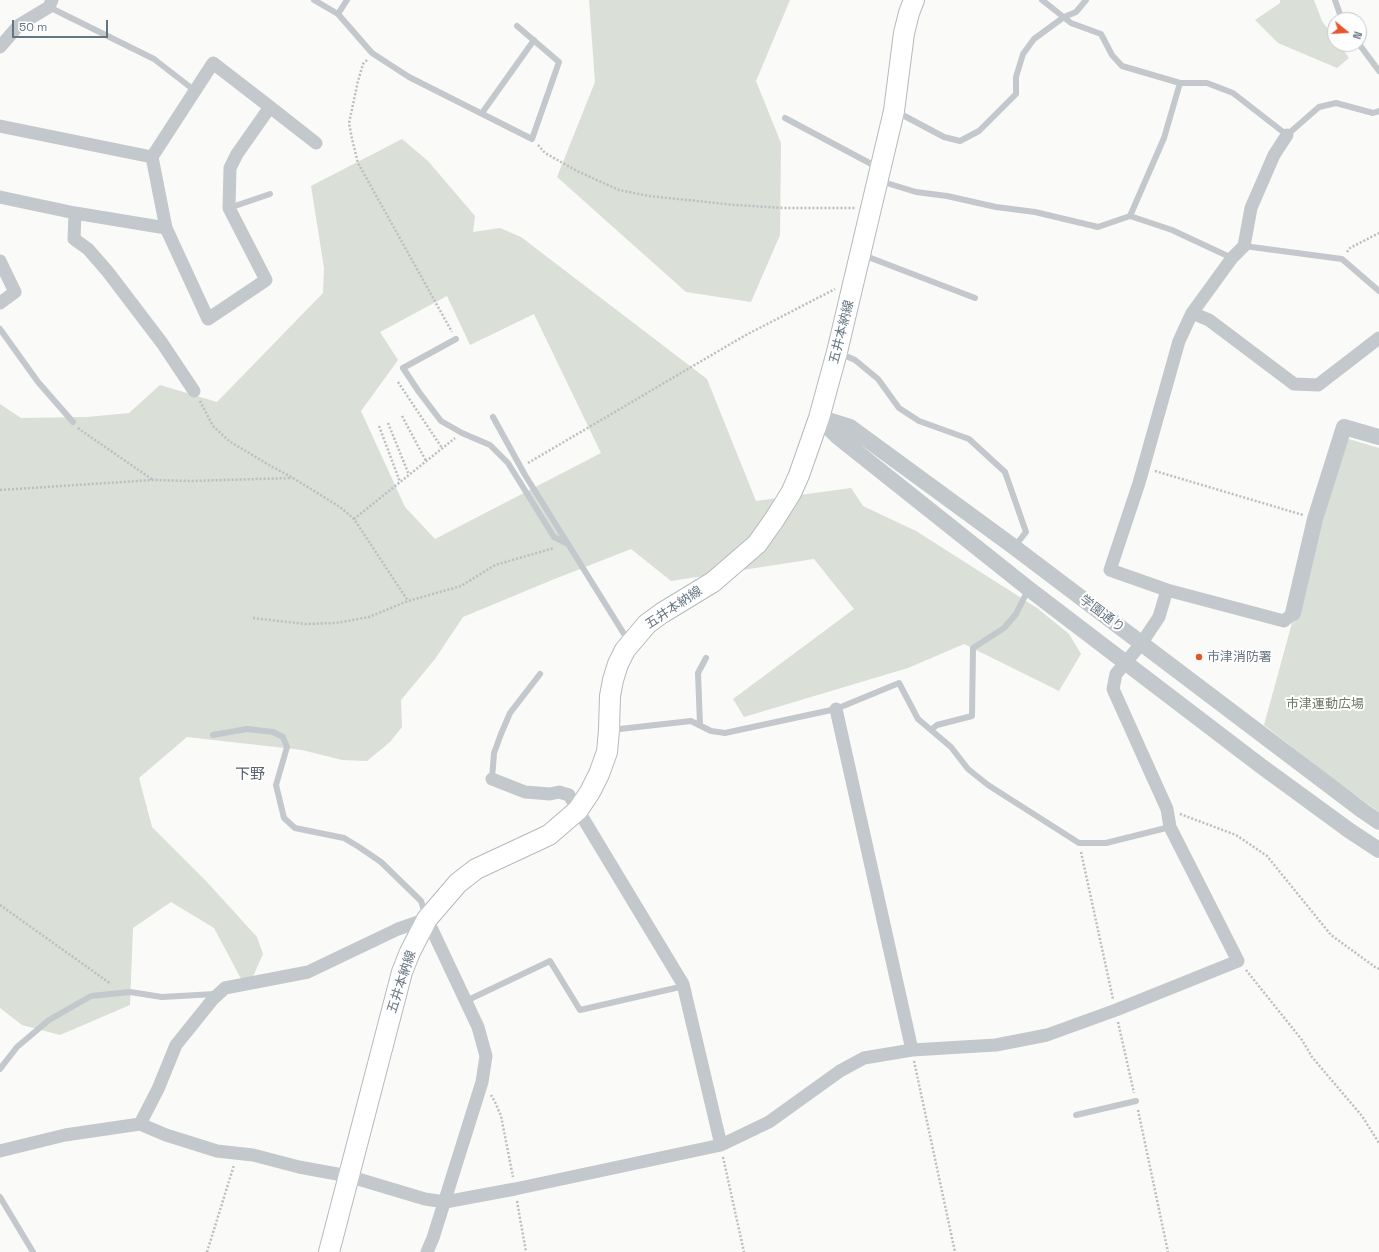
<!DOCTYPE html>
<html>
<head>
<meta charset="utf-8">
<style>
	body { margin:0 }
	#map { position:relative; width:1379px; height:1252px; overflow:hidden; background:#fafaf8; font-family:"Space Grotesk",sans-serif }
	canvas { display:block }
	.north { position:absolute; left:1327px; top:12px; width:40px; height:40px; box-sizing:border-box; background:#fff; border:1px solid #c1c8cd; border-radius:50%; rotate:108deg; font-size:11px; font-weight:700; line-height:16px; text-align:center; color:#657683 }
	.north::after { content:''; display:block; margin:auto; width:14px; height:18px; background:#e4572e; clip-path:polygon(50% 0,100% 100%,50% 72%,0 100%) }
	.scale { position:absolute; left:12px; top:20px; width:96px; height:18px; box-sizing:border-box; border:2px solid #657683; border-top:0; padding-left:5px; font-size:12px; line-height:14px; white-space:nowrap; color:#657683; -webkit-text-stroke:3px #fff; paint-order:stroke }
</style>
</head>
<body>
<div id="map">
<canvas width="1379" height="1252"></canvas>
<div class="north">N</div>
<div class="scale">50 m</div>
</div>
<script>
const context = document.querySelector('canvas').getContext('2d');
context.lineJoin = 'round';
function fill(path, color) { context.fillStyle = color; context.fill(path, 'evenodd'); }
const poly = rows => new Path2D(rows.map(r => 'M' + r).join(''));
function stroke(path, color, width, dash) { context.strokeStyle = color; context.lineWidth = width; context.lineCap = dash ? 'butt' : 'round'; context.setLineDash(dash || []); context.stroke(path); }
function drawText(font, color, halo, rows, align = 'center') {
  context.font = font + ' "Space Grotesk","Noto Sans JP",sans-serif'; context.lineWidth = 4; context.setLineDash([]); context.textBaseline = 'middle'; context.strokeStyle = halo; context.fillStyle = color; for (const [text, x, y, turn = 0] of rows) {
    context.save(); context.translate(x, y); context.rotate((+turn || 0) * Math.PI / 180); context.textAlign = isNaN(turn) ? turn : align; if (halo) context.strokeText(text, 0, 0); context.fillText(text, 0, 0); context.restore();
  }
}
const green = poly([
	[589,0,790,0,756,81,781,143,780,235,751,302,686,292,557,177,595,82],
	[1280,0,1314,0,1322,21,1335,39,1335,44,1339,44,1349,58,1337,68,1278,43,1255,20,1280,3],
	[402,139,428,161,475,216,473,232,500,228,521,237,707,379,756,501,851,488,863,506,916,531,1037,608,1069,634,1081,654,1059,691,964,644,908,668,744,717,733,699,854,609,814,559,671,581,631,549,552,580,463,617,435,659,401,700,402,727,390,742,367,761,342,760,302,750,187,737,139,778,152,827,207,882,257,937,263,954,247,990,214,928,171,902,133,928,130,1005,60,1035,22,1025,0,1008,0,404,21,418,87,417,129,413,160,385,217,402,323,293,324,268,311,186],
	[447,296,470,345,534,314,601,453,435,539,405,507,361,411,398,360,380,332],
	[1349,439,1379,448,1379,812,1329,776,1264,725,1341,444]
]);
const path = poly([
	[367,60,363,64,358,81,349,123,352,139,358,163,452,332],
	[538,145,545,153,577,171,619,190,649,196,735,205,783,208,855,208],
	[1347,252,1350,248,1379,233],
	[398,382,442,448],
	[200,401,213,426,229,441,269,465,293,478,340,507,354,519,408,601],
	[402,416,426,461],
	[388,423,409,475],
	[379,426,400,482],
	[78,428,82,431,153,480],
	[528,463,744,336,835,289],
	[1155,471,1303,515],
	[0,490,153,480,191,481,292,478],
	[354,519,455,438],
	[253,618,305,624,336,623,369,617,408,601,461,586,495,565,554,548],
	[1180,814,1236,835,1267,856,1331,935,1375,967,1379,969],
	[1081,852,1113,999],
	[0,905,111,984],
	[1246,970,1302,1040,1312,1057,1362,1116,1379,1143],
	[1118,1022,1134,1093],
	[914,1061,955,1252],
	[491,1095,495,1102,501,1116,513,1177],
	[1138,1110,1168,1252],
	[723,1157,744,1252],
	[517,1201,526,1252],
	[207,1252,234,1165]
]);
const service = poly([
	[314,0,338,14,372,53,409,77,532,139,559,62,517,26],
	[1042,0,1071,23,1101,34,1112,55,1122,66,1180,83,1207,83,1233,93,1287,135,1319,107,1336,103,1373,113,1379,111],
	[1335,0,1342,20],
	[49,7,154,59,194,90],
	[338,14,347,0],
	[1359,44,1379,71],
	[897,112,944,137,960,141,979,131,1016,94,1016,77,1023,54,1034,39,1064,17,1076,12,1086,0],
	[482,113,534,40],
	[785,118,877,167],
	[880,181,916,192,947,196,996,207,1035,212,1098,227,1130,216,1172,230,1232,258],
	[229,208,270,194],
	[1130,216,1164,138,1180,83],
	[1244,246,1342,259,1379,291],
	[863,255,975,298],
	[0,329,38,382,73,422],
	[456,339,403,368,419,392,441,421,462,433,490,445,508,463,554,537,568,544],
	[839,353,855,360,878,379,899,408,919,421,969,439,1005,472,1026,532,1015,546],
	[493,417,525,475,629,642],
	[700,725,698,673,706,658],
	[611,730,691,721,711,731,725,733,836,709,899,683,918,719,951,747,968,769,988,785,1079,843,1106,843,1170,827],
	[931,730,937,725,972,716,973,648,1004,628,1016,614,1028,590],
	[213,735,247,729,273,732,283,737,287,747,276,785,284,818,295,828,344,838,359,847,381,862,421,901,426,916],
	[492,779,494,753,501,734,510,713,540,674],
	[466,1001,550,961,580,1010,684,986],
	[0,1069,17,1047,49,1020,91,996,130,992,162,997,215,994],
	[1076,1115,1136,1101],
	[0,1197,33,1252]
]);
const minor = poly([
	[0,47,19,25,49,7,52,0],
	[270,107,237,154,230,168,229,208,266,280,208,319,166,228,152,157,213,63,270,107,316,143],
	[0,126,152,157],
	[1287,135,1274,155,1251,208,1244,246,1232,258,1192,313,1179,341,1139,483,1110,570,1167,590,1284,621,1293,613],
	[0,197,75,213,166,228],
	[75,213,74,239,88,249,108,272,162,343,194,391],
	[0,261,15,292,0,303],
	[1192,313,1209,320,1294,384,1318,385,1379,338],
	[836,709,912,1050],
	[492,779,525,792,550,794,559,792,569,795,683,984,721,1145],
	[140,1124,158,1089,176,1045,213,999,225,988,308,972,398,929,427,919,478,1027,486,1056,482,1082,433,1238,427,1252],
	[0,1151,65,1135,140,1124,166,1135,217,1151,253,1155,299,1167,348,1176,425,1199,445,1202,515,1189,721,1145,769,1122,840,1071,864,1058,912,1050,996,1045,1047,1035,1116,1010,1238,961,1170,827,1167,809,1113,689,1116,674,1141,644,1159,617,1167,590]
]);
const tertiary = poly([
	[819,418,838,437,1029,589,1261,766,1350,831,1379,850],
	[821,418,850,427,1014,547,1363,811,1379,822],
	[1293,613,1315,519,1344,427,1379,437]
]);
const primary = poly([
	[329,1252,402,972,410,952,427,919,458,883,476,869,549,835,578,810,590,792,599,774,607,752,609,730,610,696,613,680,618,664,625,650,647,624,662,613,713,582,757,544,774,520,791,493,799,475,819,418,837,352,894,111,904,33,909,13,914,0]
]);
const markers = [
	[1199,657,4,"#e4572e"]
];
const streetNames = [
	["五井本納線",842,332,-76],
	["五井本納線",674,608,-34],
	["学園通り",1102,614,37],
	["五井本納線",402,982,-72]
];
const poiNames = [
	["市津消防署",1207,657]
];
const parkNames = [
	["市津運動広場",1325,704]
];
const quarterNames = [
	["下野",250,775]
];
fill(green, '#dadfd7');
stroke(primary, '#b5babe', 22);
stroke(path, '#bbbfc2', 2.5, [2, 2]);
stroke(service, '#c3c8cc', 6);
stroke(minor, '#c3c8cc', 13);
stroke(tertiary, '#c3c8cc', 16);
stroke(primary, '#fff', 20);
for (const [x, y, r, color] of markers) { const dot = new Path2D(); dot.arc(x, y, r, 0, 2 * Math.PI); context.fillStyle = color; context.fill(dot); stroke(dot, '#fff', 1.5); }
drawText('13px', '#657683', '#fff', streetNames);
drawText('13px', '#657683', '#fff', poiNames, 'left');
drawText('13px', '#687a64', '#fff', parkNames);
drawText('15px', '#57646e', '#fff', quarterNames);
</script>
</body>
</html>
